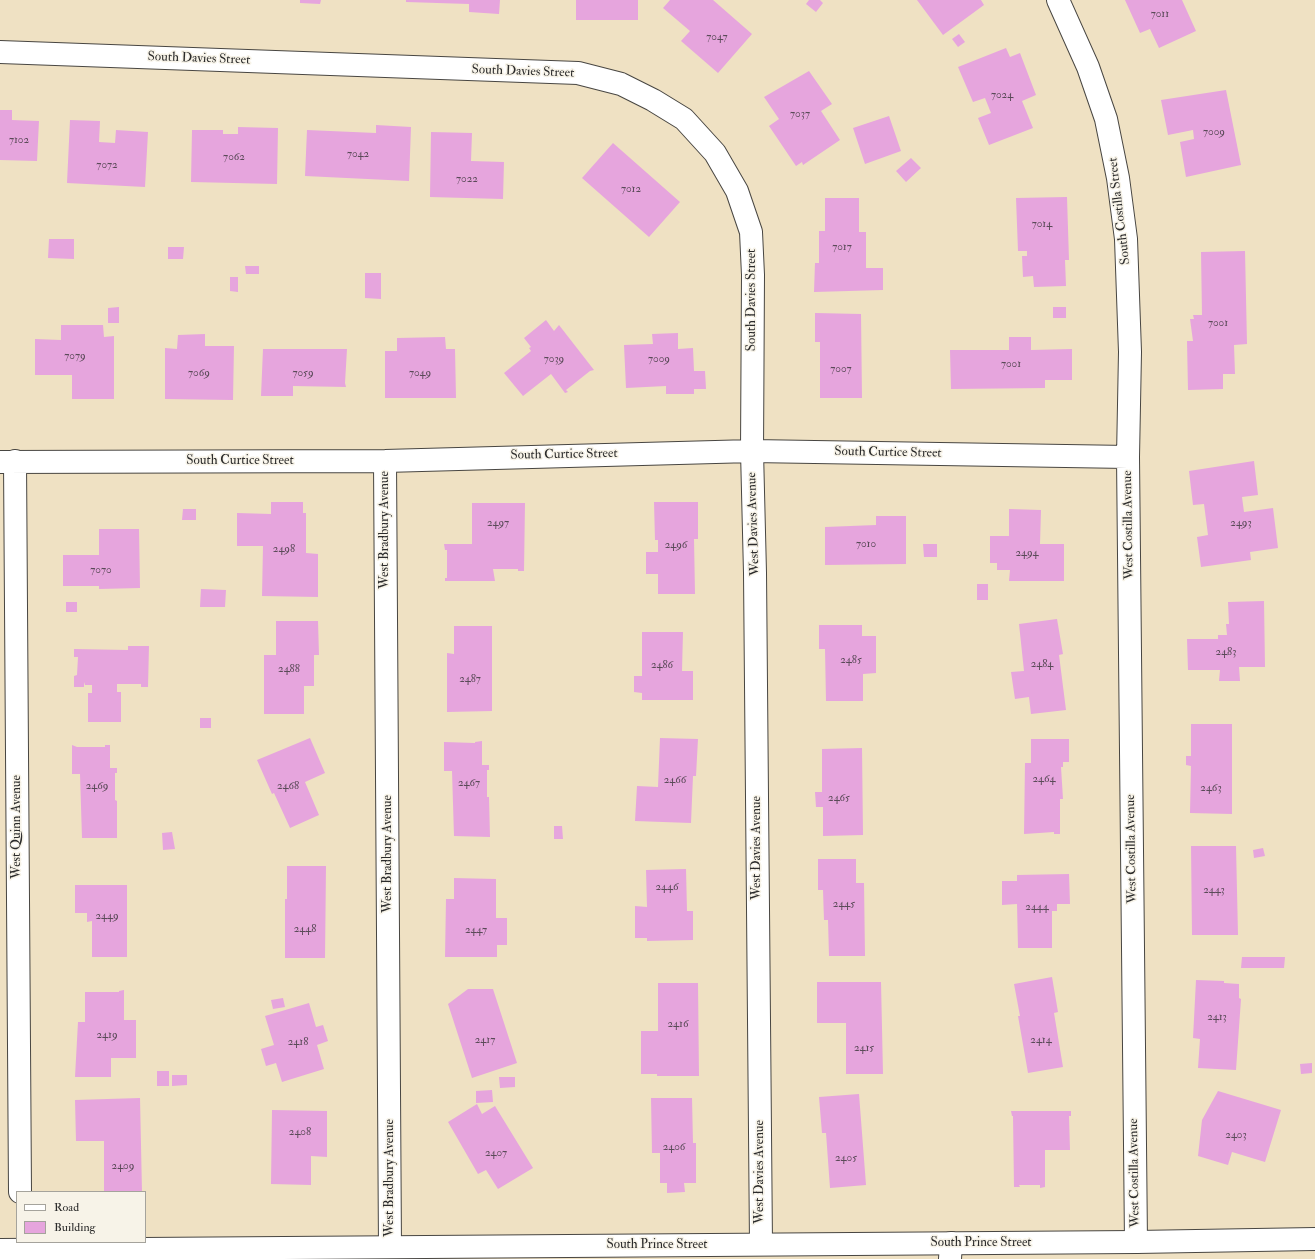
<!DOCTYPE html>
<html>
<head>
<meta charset="utf-8">
<style>
	body { margin:0 }
	#map { position:relative; width:1315px; height:1259px; overflow:hidden; background:#efe1c3; font-family:"IM FELL Double Pica",serif }
	canvas { display:block }
	.legend { position:absolute; left:16px; top:1191px; width:130px; height:52px; box-sizing:border-box; background:#f7f3e8; border:1px solid #a5a39c; margin:0; padding:5px 7px; list-style:none; font-size:12px; color:#2b2b2b }
	.legend li { display:flex; align-items:center; gap:8px; height:20px }
	.legend b { width:20px; border:1px solid #a5a39c }
</style>
</head>
<body>
<div id="map">
<canvas width="1315" height="1259"></canvas>
<ul class="legend">
<li><b style="height:5px;background:#fff"></b>Road</li>
<li><b style="height:11px;background:#e6a5dd"></b>Building</li>
</ul>
</div>
<script>
const context = document.querySelector('canvas').getContext('2d');
context.lineJoin = 'round';
function fill(path, color) { context.fillStyle = color; context.fill(path, 'evenodd'); }
const poly = rows => new Path2D(rows.map(r => 'M' + r).join(''));
function stroke(path, color, width, dash) { context.strokeStyle = color; context.lineWidth = width; context.lineCap = dash ? 'butt' : 'round'; context.setLineDash(dash || []); context.stroke(path); }
function drawText(font, color, halo, rows, align = 'center') {
  context.font = font + ' "IM FELL Double Pica",serif'; context.lineWidth = 3; context.setLineDash([]); context.textBaseline = 'middle'; context.strokeStyle = halo; context.fillStyle = color; for (const [text, x, y, turn = 0] of rows) {
    context.save(); context.translate(x, y); context.rotate((+turn || 0) * Math.PI / 180); context.textAlign = isNaN(turn) ? turn : align; if (halo) context.strokeText(text, 0, 0); context.fillText(text, 0, 0); context.restore();
  }
}
const building = poly([
	[300,0,321,0,320,4,300,3],
	[406,0,500,0,499,14,469,12,469,4,406,2],
	[576,0,638,0,638,20,576,20],
	[670,0,713,0,752,34,718,73,681,41,690,31,663,8],
	[809,0,820,0,823,3,816,12,806,4],
	[917,0,981,0,984,5,943,35],
	[1125,0,1182,0,1196,31,1159,48,1150,29,1140,33],
	[959,34,965,42,958,47,952,39],
	[1006,48,1010,57,1020,53,1036,95,1022,101,1033,128,989,145,978,118,991,113,985,98,973,102,958,67],
	[809,71,832,104,821,111,840,140,803,165,802,162,796,166,769,126,779,119,764,97],
	[1226,90,1241,165,1186,177,1180,142,1194,139,1193,130,1168,135,1161,100],
	[0,110,12,110,12,120,39,121,37,161,0,160],
	[889,116,901,151,865,164,853,128],
	[70,120,100,121,99,142,115,143,116,130,148,132,145,187,67,183],
	[376,125,411,127,409,181,305,176,307,130,376,133],
	[238,127,278,128,277,184,191,182,192,130,223,130,223,134,238,134],
	[431,132,472,133,471,161,504,162,503,199,430,197],
	[613,143,680,202,649,237,582,178],
	[911,158,921,168,906,182,896,171],
	[1067,197,1069,260,1065,260,1066,286,1034,287,1033,276,1023,277,1022,256,1027,256,1027,251,1018,251,1016,198],
	[825,198,859,198,859,232,866,232,866,268,883,268,883,290,814,292,815,263,819,263,819,231,825,231],
	[49,239,74,239,74,259,48,258],
	[168,247,184,247,183,259,168,259],
	[1245,251,1247,344,1234,345,1235,374,1223,374,1223,389,1188,390,1187,341,1193,341,1190,319,1194,319,1193,315,1202,315,1201,252],
	[245,266,259,266,259,274,246,274],
	[365,273,381,273,381,299,365,298],
	[230,277,238,277,238,292,230,291],
	[119,307,119,323,108,323,108,308],
	[1053,307,1066,307,1066,318,1053,318],
	[815,313,861,314,862,398,820,398,820,342,815,342],
	[546,320,554,331,559,325,594,370,590,371,566,390,568,392,565,393,551,374,523,396,504,373,531,351,529,348,531,347,524,338],
	[61,325,103,325,104,337,114,336,114,399,72,399,72,375,35,375,35,339,61,340],
	[678,333,678,349,693,348,694,371,705,371,706,389,694,389,694,394,666,394,666,386,626,388,624,345,653,344,652,334],
	[205,334,205,346,234,346,233,400,165,399,165,348,177,349,178,335],
	[445,337,446,349,455,349,456,398,385,398,385,351,397,351,397,338],
	[1009,337,1031,337,1031,350,1072,349,1072,380,1045,380,1045,388,951,389,950,350,1009,350],
	[263,349,347,349,345,383,346,387,293,386,293,396,261,396],
	[1254,461,1258,495,1242,497,1244,512,1273,508,1278,548,1250,552,1251,560,1201,567,1197,537,1208,535,1204,504,1193,505,1189,471],
	[271,502,303,502,303,513,306,513,306,553,318,554,318,597,262,596,263,546,237,546,237,513,271,514],
	[654,502,698,502,698,539,694,539,695,594,658,594,658,574,646,574,646,552,658,552,658,540,655,540],
	[472,503,525,503,524,571,518,571,518,569,493,569,495,581,445,581,445,578,447,578,447,550,445,550,444,544,472,544],
	[183,509,196,509,196,520,182,520],
	[1009,509,1041,510,1040,544,1064,544,1064,581,1009,581,1010,570,997,570,997,563,990,563,990,536,1009,536],
	[876,516,906,516,906,564,825,565,825,527,876,525],
	[99,529,139,529,140,588,99,589,99,586,63,586,63,555,99,555],
	[923,544,937,544,937,557,924,557],
	[977,584,988,584,988,600,977,600],
	[201,589,226,590,225,607,200,607],
	[1264,601,1265,667,1239,667,1240,681,1219,681,1220,670,1188,670,1187,639,1218,639,1218,635,1227,635,1226,624,1229,624,1228,602],
	[66,602,77,602,77,612,66,612],
	[1057,619,1063,654,1059,655,1066,710,1031,714,1029,697,1015,699,1011,672,1024,671,1019,624],
	[276,621,318,621,319,655,314,655,314,686,304,686,304,714,264,714,264,655,276,655],
	[819,625,862,625,862,636,876,636,876,673,863,674,863,701,826,701,825,649,819,649],
	[454,626,492,626,492,711,447,712,447,653,454,654],
	[642,632,683,632,682,671,693,671,693,700,642,700,642,693,634,692,634,676,642,676],
	[128,646,149,646,148,687,141,687,141,684,117,684,117,692,121,692,121,722,88,722,88,693,92,693,92,685,85,685,84,682,84,687,74,687,74,676,77,675,78,657,74,657,74,649,128,650],
	[200,718,211,718,211,728,200,728],
	[1191,724,1232,724,1232,814,1190,813,1191,766,1186,765,1186,756,1191,756],
	[310,738,325,773,305,782,319,815,290,828,274,793,272,794,257,760],
	[660,738,698,739,696,776,693,776,691,823,635,821,637,786,658,787],
	[1031,739,1069,739,1069,762,1063,762,1063,767,1061,767,1063,799,1060,799,1060,834,1054,834,1054,832,1024,834,1025,763,1031,763],
	[482,741,482,765,489,765,489,770,487,770,487,797,489,797,490,837,454,836,452,771,444,771,444,742,475,743,475,742],
	[72,745,77,747,105,747,105,745,110,745,110,768,117,768,117,773,115,773,115,800,117,801,117,838,82,838,80,774,72,774],
	[862,748,863,835,823,836,823,807,816,807,815,792,822,792,822,749],
	[554,826,562,826,563,839,554,839],
	[172,832,175,849,163,850,162,833],
	[1191,846,1236,846,1238,935,1192,935],
	[1263,848,1265,856,1254,858,1253,850],
	[818,859,856,859,856,883,864,883,865,956,829,956,828,920,824,920,823,890,818,890],
	[287,866,326,866,325,958,285,958,285,899,287,899],
	[686,869,687,911,693,911,693,940,647,941,647,938,635,938,635,906,647,907,646,870],
	[1069,874,1070,904,1057,904,1057,911,1052,911,1052,948,1018,948,1017,904,1002,905,1002,881,1017,881,1017,875],
	[454,878,496,879,496,918,507,918,507,945,497,945,497,957,445,957,446,899,454,899],
	[75,885,127,885,127,957,92,957,92,921,87,922,87,913,75,913],
	[1242,957,1285,957,1284,968,1241,968],
	[1052,977,1058,1012,1054,1013,1063,1067,1028,1073,1018,1016,1020,1016,1014,984],
	[1196,980,1224,981,1224,983,1239,984,1239,998,1241,999,1236,1070,1198,1068,1200,1039,1193,1038],
	[817,982,881,982,883,1074,846,1074,846,1023,817,1023],
	[658,983,698,983,699,1076,657,1076,657,1074,641,1074,641,1031,658,1031],
	[468,989,493,989,517,1063,472,1078,448,1004],
	[124,990,124,1020,136,1020,136,1058,111,1058,111,1077,75,1077,78,1022,85,1022,85,992,119,992,119,991],
	[283,998,285,1007,273,1009,271,1000],
	[309,1003,316,1027,323,1025,328,1041,317,1045,324,1069,282,1082,276,1063,266,1066,261,1049,274,1045,265,1016],
	[1312,1063,1312,1073,1301,1074,1300,1064],
	[157,1071,169,1071,169,1086,157,1086],
	[172,1075,187,1075,187,1085,172,1086],
	[499,1077,515,1077,515,1087,500,1088],
	[492,1090,493,1102,476,1103,476,1091],
	[1218,1091,1281,1110,1265,1162,1232,1152,1228,1165,1198,1156,1202,1120],
	[859,1094,866,1185,830,1188,826,1133,822,1133,819,1097],
	[140,1098,142,1192,104,1192,104,1141,76,1141,75,1100],
	[651,1098,692,1098,693,1143,696,1143,696,1183,684,1183,685,1192,667,1193,667,1183,660,1183,660,1153,652,1153],
	[477,1104,482,1114,495,1106,533,1168,498,1189,486,1170,478,1174,448,1122],
	[272,1110,327,1111,327,1157,311,1156,311,1185,271,1184],
	[1011,1111,1071,1111,1071,1116,1069,1116,1070,1150,1045,1150,1045,1187,1040,1188,1040,1185,1019,1185,1020,1187,1014,1187,1013,1116,1012,1116]
]);
const minor = poly([
	[1058,0,1088,67,1106,119,1118,178,1126,239,1130,352,1128,457,1136,1242],
	[0,52,578,73,621,84,653,100,684,119,715,153,737,191,751,232,753,275,752,451,755,573,761,1244],
	[15,461,20,1192],
	[385,461,390,1247],
	[0,462,385,461,752,451,1128,457],
	[950,1259,951,1243]
]);
const tertiary = poly([
	[0,1250,1136,1242,1315,1239]
]);
const numberNames = [
	["7011",1160,15],
	["7047",717,38],
	["7024",1002,96],
	["7037",800,115],
	["7009",1214,133],
	["7102",19,141],
	["7042",358,155],
	["7062",234,158],
	["7072",107,166],
	["7022",467,180],
	["7012",631,190],
	["7014",1042,225],
	["7017",842,248],
	["7001",1218,324],
	["7079",75,357],
	["7039",554,360],
	["7009",659,360],
	["7001",1011,365],
	["7007",841,370],
	["7069",199,374],
	["7059",303,374],
	["7049",420,374],
	["2497",498,524],
	["2493",1241,524],
	["7010",866,545],
	["2496",676,546],
	["2498",284,550],
	["2494",1027,554],
	["7070",101,571],
	["2483",1226,653],
	["2485",851,661],
	["2484",1042,665],
	["2486",662,666],
	["2488",289,670],
	["2487",470,680],
	["2464",1044,780],
	["2466",675,781],
	["2467",469,784],
	["2469",97,787],
	["2468",288,787],
	["2463",1211,789],
	["2465",839,799],
	["2446",667,888],
	["2443",1214,891],
	["2445",844,905],
	["2444",1037,908],
	["2449",107,917],
	["2448",305,930],
	["2447",476,931],
	["2413",1217,1018],
	["2416",678,1025],
	["2419",107,1036],
	["2417",485,1041],
	["2414",1041,1041],
	["2418",298,1043],
	["2415",864,1049],
	["2408",300,1133],
	["2403",1236,1136],
	["2406",674,1148],
	["2407",496,1154],
	["2405",846,1159],
	["2409",123,1167]
];
const streetNames = [
	["South Davies Street",199,59,2],
	["South Davies Street",523,72,2],
	["South Costilla Street",1120,211,-97],
	["South Davies Street",752,300,-90],
	["South Curtice Street",888,453,1],
	["South Curtice Street",564,455,-1],
	["South Curtice Street",240,461],
	["West Davies Avenue",754,524,-92],
	["West Costilla Avenue",1129,525,-91],
	["West Bradbury Avenue",385,530,-90],
	["West Quinn Avenue",17,827,-90],
	["West Davies Avenue",757,848,-90],
	["West Costilla Avenue",1132,849,-91],
	["West Bradbury Avenue",388,854,-90],
	["West Davies Avenue",760,1172,-90],
	["West Costilla Avenue",1135,1173,-91],
	["West Bradbury Avenue",390,1178,-90],
	["South Prince Street",981,1243],
	["South Prince Street",657,1245]
];
fill(building, '#e6a5dd');
stroke(minor, '#484642', 24);
stroke(tertiary, '#484642', 24);
stroke(minor, '#fff', 22);
stroke(tertiary, '#fff', 22);
drawText('11px', '#5a4a58', null, numberNames);
drawText('13px', '#2b2b2b', '#f7f3e8', streetNames);
</script>
</body>
</html>
